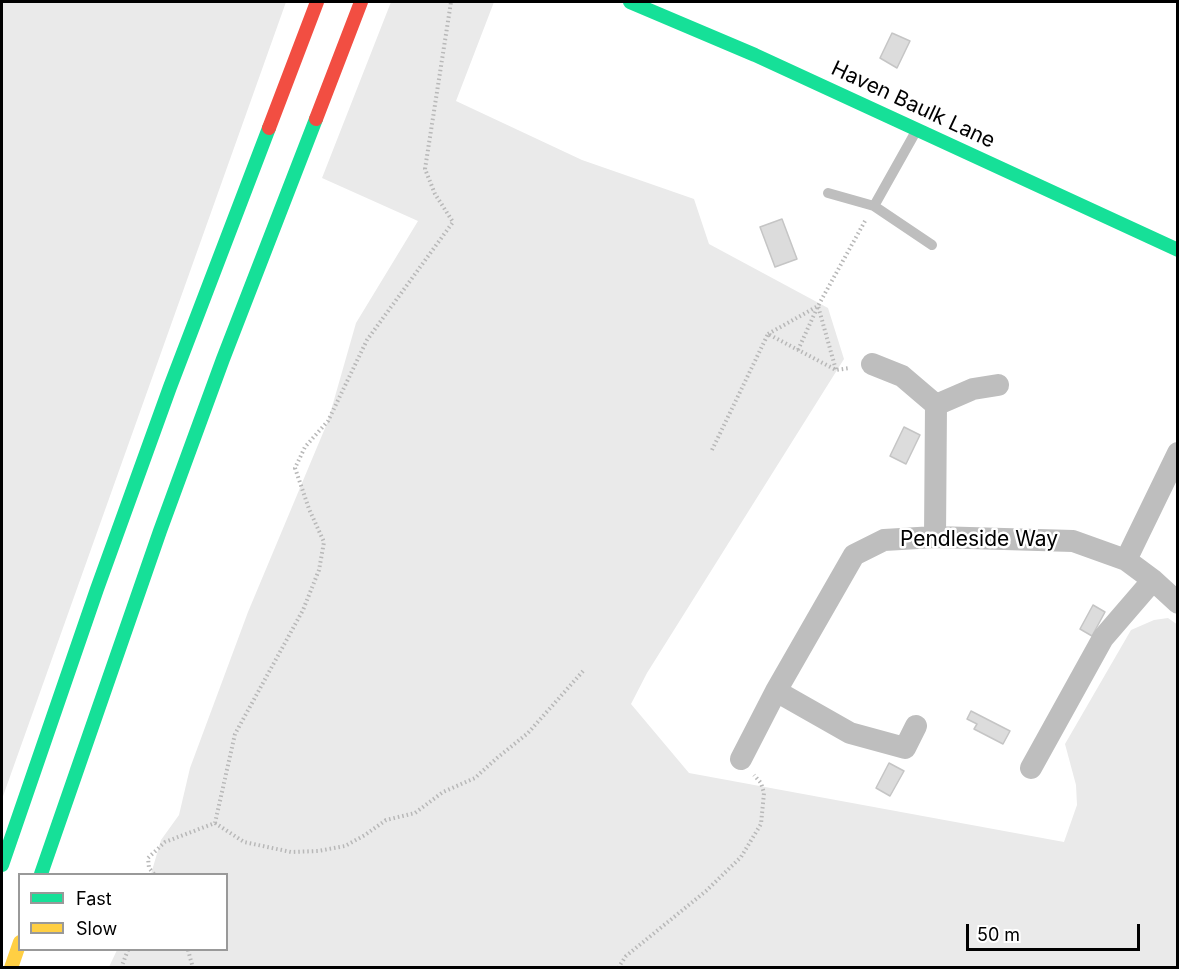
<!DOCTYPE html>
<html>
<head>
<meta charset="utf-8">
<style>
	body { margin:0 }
	#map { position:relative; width:1179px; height:969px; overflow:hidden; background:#fff; font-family:Inter,sans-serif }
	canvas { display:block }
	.frame { position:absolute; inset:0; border:3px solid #000; pointer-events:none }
	.legend { position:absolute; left:18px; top:873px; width:210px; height:78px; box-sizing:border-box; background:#fff; border:2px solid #999; margin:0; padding:8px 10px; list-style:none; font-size:18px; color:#000 }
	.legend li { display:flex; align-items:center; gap:12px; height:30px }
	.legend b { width:30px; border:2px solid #999 }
	.scale { position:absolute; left:966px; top:924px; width:174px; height:27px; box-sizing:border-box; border:3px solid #000; border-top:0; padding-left:8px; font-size:18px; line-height:21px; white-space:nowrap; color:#000; -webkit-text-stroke:4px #fff; paint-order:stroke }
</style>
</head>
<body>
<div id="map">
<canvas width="1179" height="969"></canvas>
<div class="frame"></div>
<ul class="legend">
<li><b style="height:8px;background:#16e098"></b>Fast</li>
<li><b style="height:8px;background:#ffcf43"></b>Slow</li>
</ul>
<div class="scale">50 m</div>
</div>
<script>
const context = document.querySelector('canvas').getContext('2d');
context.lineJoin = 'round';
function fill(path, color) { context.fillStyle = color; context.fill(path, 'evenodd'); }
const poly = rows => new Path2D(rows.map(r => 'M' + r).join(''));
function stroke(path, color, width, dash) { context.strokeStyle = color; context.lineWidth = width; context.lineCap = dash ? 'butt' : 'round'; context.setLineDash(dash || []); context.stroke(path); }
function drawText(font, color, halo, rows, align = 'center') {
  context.font = font + ' Inter,sans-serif'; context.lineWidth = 5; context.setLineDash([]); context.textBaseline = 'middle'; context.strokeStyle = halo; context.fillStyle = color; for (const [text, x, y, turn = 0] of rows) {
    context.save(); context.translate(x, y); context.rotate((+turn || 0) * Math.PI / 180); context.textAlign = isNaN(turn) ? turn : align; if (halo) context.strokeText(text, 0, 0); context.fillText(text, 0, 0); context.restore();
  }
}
const green = poly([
	[2,2,286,2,2,799],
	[391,2,494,2,456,101,582,160,694,199,709,244,828,308,844,359,647,673,631,704,689,773,1064,842,1077,805,1076,785,1065,744,1131,630,1154,620,1168,618,1178,625,1177,967,109,967,117,950,226,950,226,874,151,874,161,840,179,815,190,768,248,612,328,421,356,323,418,221,322,178]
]);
const building = poly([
	[892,33,910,41,897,68,880,58,892,33],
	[782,219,797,259,775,267,760,227,782,219],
	[904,427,920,435,906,464,890,456,904,427],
	[1093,605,1105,612,1092,636,1080,629,1093,605],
	[971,711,1010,731,1003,744,974,729,977,724,967,719,971,711],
	[889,763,904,771,890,796,876,788,889,763]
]);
const path = poly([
	[768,334,818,306,865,221],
	[798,350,818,306,836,370],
	[712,450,768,334,836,370,850,368],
	[215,823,244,842,291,852,318,851,345,846,365,835,386,820,415,813,443,792,475,778,497,758,528,733,584,670],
	[154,874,149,868,148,858,165,842,215,823,235,734,303,610,319,570,324,542,309,509,295,468,305,447,328,421,367,340,453,222,435,194,425,169,451,2],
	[188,950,193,968],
	[121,968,128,950],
	[618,968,626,956,706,891,741,857,761,824,764,793,761,783,754,775]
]);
const lane = poly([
	[828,193,874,206,932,245],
	[874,206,915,133]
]);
const street = poly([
	[872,364,902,376,936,405,935,537],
	[936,405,973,389,998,385],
	[1126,560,1178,453],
	[776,691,850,733,905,748,916,726],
	[741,759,776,691,854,555,884,540,935,537,1073,541,1126,560,1153,580,1178,603],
	[1031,768,1103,638,1153,580]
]);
const fast = poly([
	[630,2,755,55,1178,250],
	[2,865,97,589,170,387,269,128],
	[41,874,160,531,223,359,316,119]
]);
const slow = poly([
	[11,968,20,942]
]);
const jam = poly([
	[316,119,361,2],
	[269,128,317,2]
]);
const streetNames = [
	["Haven Baulk Lane",913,105,25],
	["Pendleside Way",979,540]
];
fill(green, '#eaeaea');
fill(building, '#dcdcdc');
stroke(building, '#c5c5c5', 1.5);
stroke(path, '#b8b8b8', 4, [1.5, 3]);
stroke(lane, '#bebebe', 10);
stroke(street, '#bebebe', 22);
stroke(fast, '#16e098', 14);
stroke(slow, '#ffcf43', 14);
stroke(jam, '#f24e42', 14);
drawText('21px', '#000', '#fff', streetNames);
</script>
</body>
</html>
